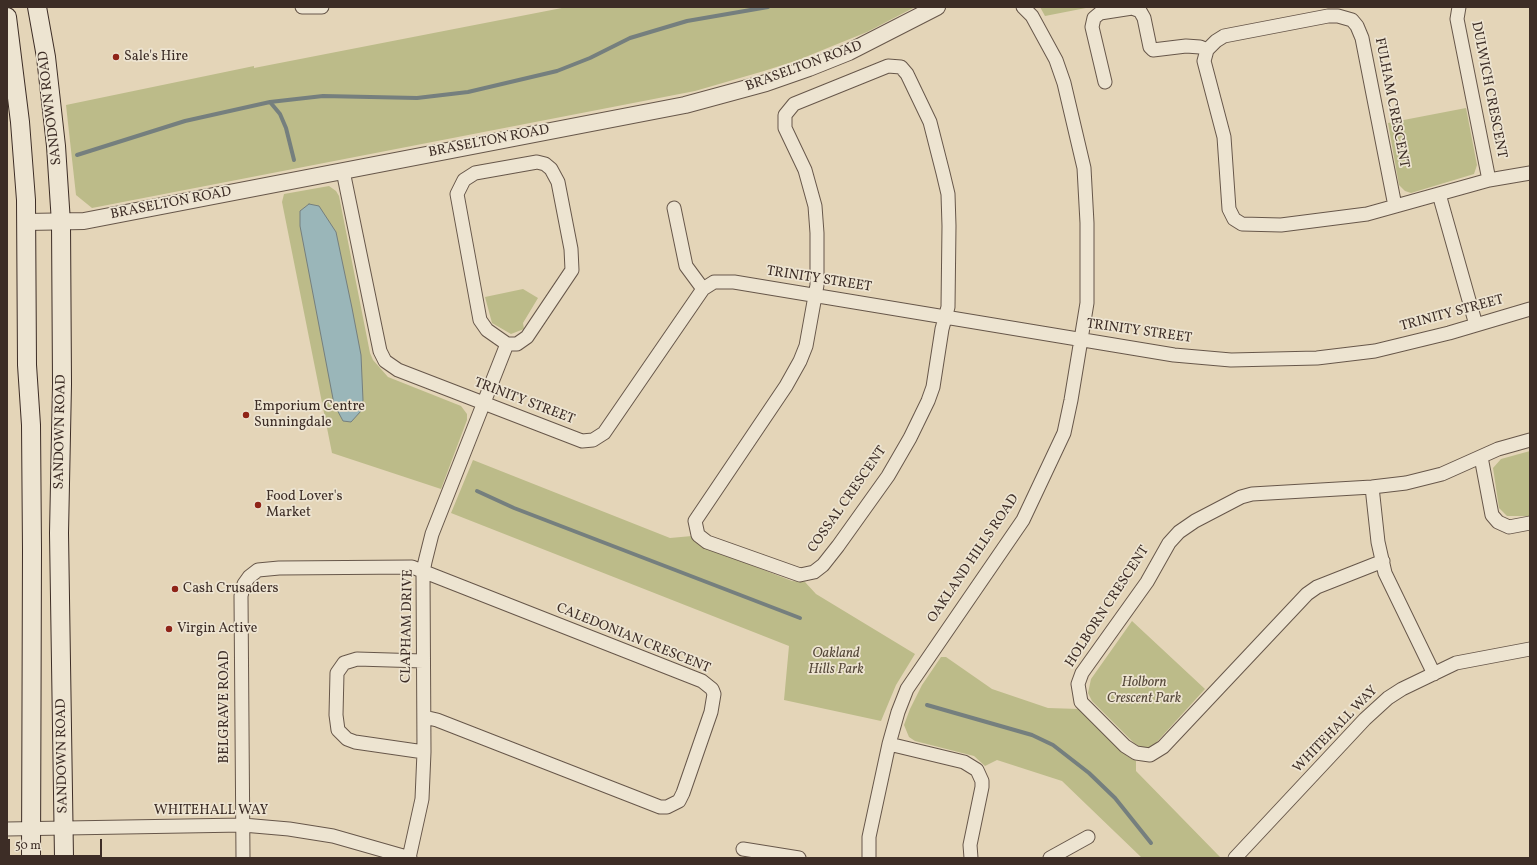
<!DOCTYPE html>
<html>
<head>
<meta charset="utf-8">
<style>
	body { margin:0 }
	#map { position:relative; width:1537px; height:865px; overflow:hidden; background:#e4d5b8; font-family:Vollkorn,serif }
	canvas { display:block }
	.frame { position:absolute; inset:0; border:8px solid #3d2d26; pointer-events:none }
	.scale { position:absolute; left:8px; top:839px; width:94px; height:18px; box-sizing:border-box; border:2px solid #3d2d26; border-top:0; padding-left:5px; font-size:12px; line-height:14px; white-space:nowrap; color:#3d2d26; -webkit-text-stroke:3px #ede4d1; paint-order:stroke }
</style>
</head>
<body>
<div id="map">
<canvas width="1537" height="865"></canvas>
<div class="frame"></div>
<div class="scale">50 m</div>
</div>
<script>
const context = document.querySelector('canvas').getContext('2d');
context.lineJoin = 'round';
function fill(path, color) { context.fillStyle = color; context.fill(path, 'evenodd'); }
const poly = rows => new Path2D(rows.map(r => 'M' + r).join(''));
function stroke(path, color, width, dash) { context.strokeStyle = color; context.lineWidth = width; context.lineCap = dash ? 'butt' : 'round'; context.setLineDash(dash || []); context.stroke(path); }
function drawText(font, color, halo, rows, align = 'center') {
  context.font = font + ' Vollkorn,serif'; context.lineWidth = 3.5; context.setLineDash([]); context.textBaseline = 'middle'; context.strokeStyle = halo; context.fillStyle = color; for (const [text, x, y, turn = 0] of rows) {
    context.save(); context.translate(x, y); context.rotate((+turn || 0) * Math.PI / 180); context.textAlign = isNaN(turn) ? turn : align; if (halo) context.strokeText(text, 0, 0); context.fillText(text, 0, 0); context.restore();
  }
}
const green = poly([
	[567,7,915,7,867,32,798,60,764,71,695,91,92,208,76,195,66,105,254,66,254,68],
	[1040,7,1091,7,1045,16],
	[1466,108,1477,165,1474,174,1411,193,1405,191,1399,185,1388,123],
	[329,186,336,191,339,196,370,353,373,360,388,377,461,406,467,414,467,420,441,489,332,453,282,202,284,194],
	[523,289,538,298,523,323,524,329,511,334,492,323,485,297],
	[1530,451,1530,516,1507,516,1499,508,1493,468,1501,459],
	[473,460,670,538,692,536,702,546,792,581,805,582,816,594,915,654,896,685,881,721,784,700,789,646,451,513],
	[1132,621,1205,689,1154,745,1149,747,1140,747,1134,743,1092,701,1088,693,1091,679],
	[941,657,946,657,992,689,1048,708,1079,709,1127,756,1136,761,1136,771,1221,858,1142,858,1062,781,997,760,985,766,974,756,915,741,909,737,904,725,910,709,922,685]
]);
const water = poly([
	[309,204,319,206,336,232,352,308,361,355,363,400,361,411,351,422,343,421,334,404,300,226,300,211,309,204]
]);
const stream = poly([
	[270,102,280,114,286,128,294,160],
	[77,155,185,121,270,102,323,96,417,98,468,92,557,71,590,58,630,38,687,21,768,7],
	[477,491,514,508,800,618],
	[927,705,1032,735,1053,745,1089,773,1115,798,1151,843]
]);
const minor = poly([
	[302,7,322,7],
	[1459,7,1457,19,1489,180],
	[888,66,901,67,907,74,930,122,943,173,948,194,949,226,948,307,942,329,933,387,928,401,910,438,888,476,838,546,823,565,814,572,800,575,707,542,698,535,695,521,786,386,800,361,806,346,817,285,817,233,815,206,805,170,785,128,785,115,794,104,888,66],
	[1105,82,1092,27,1094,18,1100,13,1132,8,1140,11,1144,18,1150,47,1153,50,1186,46,1200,47,1207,50],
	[343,171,380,351,385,361,398,370,582,441,593,440,604,433,703,289,714,282,734,282,1174,355,1231,360,1317,358,1375,351,1449,333,1530,309],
	[1439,194,1476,325],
	[1395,206,1362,38,1357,26,1352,20,1338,16,1328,16,1224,36,1216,41,1207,50,1204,61,1224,137,1229,209,1234,219,1242,224,1281,225,1367,214,1489,180,1530,173],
	[674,208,686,266,703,289],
	[1481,457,1492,515,1498,522,1509,527,1530,523],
	[1372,487,1378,542,1385,573,1434,674],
	[1383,561,1317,587,1307,594,1163,747,1150,755,1136,753,1125,746,1081,702,1078,684,1082,673,1147,582,1169,543,1179,532,1195,521,1241,497,1252,494,1372,487,1406,483,1442,474,1498,449,1530,440],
	[423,661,357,659,344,663,337,673,336,715,338,730,347,739,355,742,424,752],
	[889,744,964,762,977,770,982,781,982,787,970,845,971,858],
	[7,829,243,825,289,829,333,836,410,858],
	[743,849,799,858],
	[243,858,241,596,244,584,249,577,258,570,279,568,412,567,702,681,712,689,714,694,711,712,683,793,679,801,667,807,660,807,437,720,424,717],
	[409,858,422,799,424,752,423,572,425,562,432,534,507,344,487,330,480,320,457,194,464,180,475,173,537,162,545,164,551,169,558,182,571,249,572,270,527,337,517,344,507,344],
	[869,858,869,837,889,744,898,712,907,689,1023,520,1064,433,1071,400,1087,303,1087,223,1084,168,1064,83,1056,60,1032,16,1023,7],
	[1050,858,1088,837],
	[1235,858,1365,719,1388,698,1402,689,1456,663,1530,649]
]);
const tertiary = poly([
	[26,222,84,221,685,105,766,83,809,68,849,52,937,7]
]);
const secondary = poly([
	[37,7,46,57,56,146,61,223,62,384,59,533,64,858],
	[7,17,20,122,26,200,27,365,31,425,32,550,31,858]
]);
const markers = [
	[116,57,4,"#8f2418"],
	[246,415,4,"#8f2418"],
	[258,505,4,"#8f2418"],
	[175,589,4,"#8f2418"],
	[169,629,4,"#8f2418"]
];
const poiNames = [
	["Sale's Hire",124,57],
	["Emporium Centre",254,407],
	["Sunningdale",254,423],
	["Food Lover's",266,497],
	["Market",266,513],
	["Cash Crusaders",183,589],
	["Virgin Active",177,629]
];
const streetNames = [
	["BRASELTON ROAD",804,67,-20],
	["DULWICH CRESCENT",1488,90,79],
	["FULHAM CRESCENT",1391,103,79],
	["SANDOWN ROAD",51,108,-97],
	["BRASELTON ROAD",489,142,-11],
	["BRASELTON ROAD",171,204,-11],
	["TRINITY STREET",819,280,9],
	["TRINITY STREET",1452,314,-15],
	["TRINITY STREET",1139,332,8],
	["TRINITY STREET",524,402,21],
	["SANDOWN ROAD",61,432,-89],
	["COSSAL CRESCENT",848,500,-55],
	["OAKLAND HILLS ROAD",974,559,-56],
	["HOLBORN CRESCENT",1108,607,-57],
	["CLAPHAM DRIVE",408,626,-89],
	["CALEDONIAN CRESCENT",633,639,22],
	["BELGRAVE ROAD",225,707,-90],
	["WHITEHALL WAY",1336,730,-46],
	["SANDOWN ROAD",63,756,-91],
	["WHITEHALL WAY",211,811]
];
const parkNames = [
	["Oakland",836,654],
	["Hills Park",836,670],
	["Holborn",1144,683],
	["Crescent Park",1144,699]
];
fill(green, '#bcbb89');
fill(water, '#9ab6b9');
stroke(water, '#757f7e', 1);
stroke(stream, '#757f7e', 4);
stroke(minor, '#67574a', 15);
stroke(tertiary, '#67574a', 18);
stroke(secondary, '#3d2d26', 20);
stroke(minor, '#ede4d1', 13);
stroke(tertiary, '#ede4d1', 16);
stroke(secondary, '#ede4d1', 18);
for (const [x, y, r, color] of markers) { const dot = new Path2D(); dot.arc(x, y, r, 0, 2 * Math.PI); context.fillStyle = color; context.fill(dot); stroke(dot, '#ede4d1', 1.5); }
drawText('14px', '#3d2d26', '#ede4d1', poiNames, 'left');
drawText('14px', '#3d2d26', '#ede4d1', streetNames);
drawText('italic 14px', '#56493a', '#ede4d1', parkNames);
</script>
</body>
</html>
